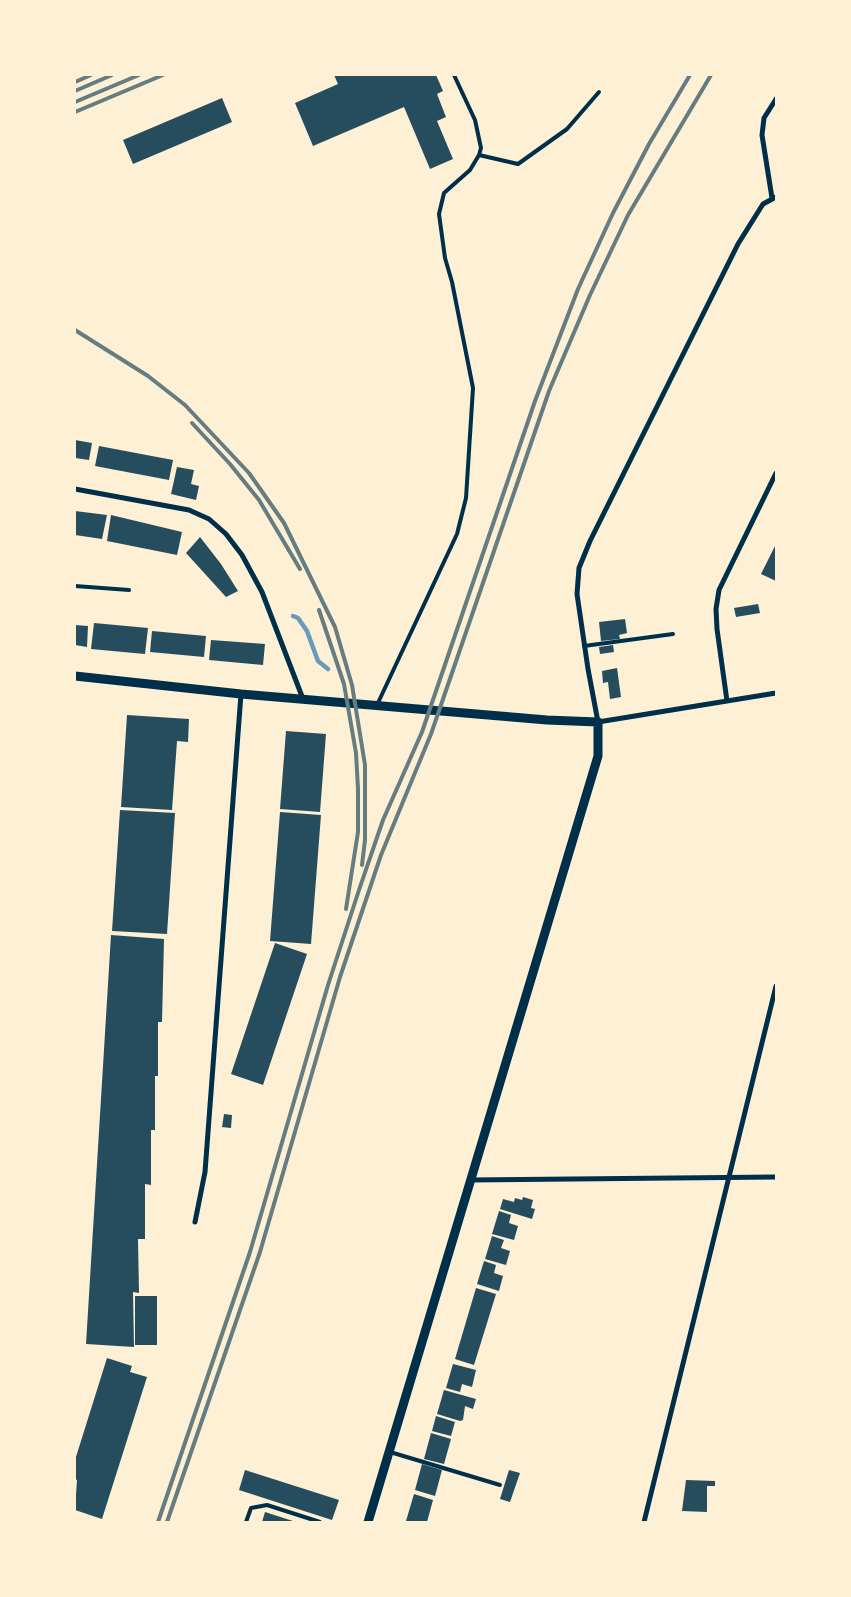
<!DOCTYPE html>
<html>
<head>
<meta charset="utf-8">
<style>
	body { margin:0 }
	#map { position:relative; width:851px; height:1597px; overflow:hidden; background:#fdf0d5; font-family:Bitter,serif }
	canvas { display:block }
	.frame { position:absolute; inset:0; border:76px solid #fdf0d5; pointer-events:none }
</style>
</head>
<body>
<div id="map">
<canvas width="851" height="1597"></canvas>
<div class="frame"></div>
</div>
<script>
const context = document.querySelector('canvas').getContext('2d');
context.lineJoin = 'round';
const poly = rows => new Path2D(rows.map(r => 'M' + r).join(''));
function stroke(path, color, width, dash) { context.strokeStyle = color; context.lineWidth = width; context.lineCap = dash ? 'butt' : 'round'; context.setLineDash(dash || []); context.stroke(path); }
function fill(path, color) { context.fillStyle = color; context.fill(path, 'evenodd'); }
const stream = poly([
	[293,616,298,618,307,631,318,661,328,669]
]);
const building = poly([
	[334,75,436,75,443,91,437,94,446,117,437,121,453,159,430,169,404,107,313,146,295,103,338,84],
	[222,98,232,122,133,164,123,140],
	[75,440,92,443,89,460,75,458],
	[99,446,173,460,169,480,95,466],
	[177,467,194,470,191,484,199,486,196,500,171,494],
	[75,511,107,515,102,539,75,535],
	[111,515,182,532,177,555,107,541],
	[200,537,221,564,238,591,226,597,186,553],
	[776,544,776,581,761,574],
	[758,604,760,613,736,617,734,608],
	[625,619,627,633,619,635,620,639,601,641,599,622],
	[94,623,148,628,145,654,91,649],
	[75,625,88,626,87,647,75,645],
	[152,631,206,636,204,657,150,652],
	[211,640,265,644,263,665,209,660],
	[613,645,614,652,600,654,599,647],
	[617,668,621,697,610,699,608,682,603,683,602,671],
	[127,715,189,719,188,742,177,741,172,810,121,807],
	[286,731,326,734,320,812,280,809],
	[120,810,175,813,167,934,112,931],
	[280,812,321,815,311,944,270,941],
	[111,935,164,939,162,1022,158,1022,158,1076,155,1076,155,1130,151,1130,151,1185,145,1184,145,1239,138,1239,139,1293,133,1292,134,1347,86,1344],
	[275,943,307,954,263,1085,231,1074],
	[224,1114,232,1115,231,1128,222,1127],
	[523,1197,533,1200,531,1208,535,1209,532,1219,500,1209,503,1199,514,1202,515,1198,522,1200],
	[499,1211,511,1215,509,1223,518,1226,514,1240,492,1234],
	[492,1236,504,1240,501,1248,510,1251,506,1265,485,1259],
	[484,1261,496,1265,494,1273,503,1276,499,1291,477,1284],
	[476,1288,496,1294,474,1365,455,1359],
	[135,1296,157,1296,157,1345,135,1345],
	[107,1358,132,1366,130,1372,147,1377,102,1519,75,1510,77,1480,75,1479,75,1460],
	[453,1364,476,1370,472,1387,462,1384,460,1392,446,1388],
	[444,1390,476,1399,473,1409,465,1406,463,1420,460,1421,437,1414],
	[436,1416,455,1422,451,1436,432,1431],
	[431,1433,451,1439,444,1464,424,1459],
	[422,1464,442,1470,435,1496,415,1490],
	[245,1470,339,1500,332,1520,239,1490],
	[509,1470,520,1473,510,1502,500,1499],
	[686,1480,715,1481,715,1486,707,1486,707,1512,682,1511],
	[414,1494,433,1500,427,1522,406,1521],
	[265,1512,296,1522,262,1522]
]);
const service = poly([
	[479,155,518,164,567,129,599,92],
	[75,586,129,590],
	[584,646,673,634],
	[377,705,457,534,466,498,473,388,452,282,445,258,439,214,444,193,470,170,479,155,481,148,475,120,454,75],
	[390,1452,500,1485],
	[246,1522,251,1508,267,1505,320,1522]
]);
const minor = poly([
	[776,197,763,204,738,244,590,541,579,568,577,594,588,669,598,722,776,693],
	[772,198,762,135,764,118,776,99],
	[75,489,189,510,209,519,226,534,242,555,262,592,303,699],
	[727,701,717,629,716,609,719,590,776,473],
	[470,1180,776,1177],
	[195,1222,205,1172,241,694],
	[644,1522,776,986]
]);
const tertiary = poly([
	[75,676,241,694,547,720,598,722,598,756,368,1522]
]);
const rail = poly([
	[75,82,91,75],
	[75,91,112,75],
	[75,102,139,75],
	[75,112,163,75],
	[75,330,148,376,185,405,249,473,284,523,335,627,352,685,365,765,365,840,362,865],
	[192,423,230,464,259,500,300,569],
	[319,610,344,684,356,753,358,789,358,832,346,909],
	[158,1522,250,1252,328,985,359,890,383,820,422,732,535,401,578,289,613,213,649,144,690,75],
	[167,1522,260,1252,340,977,381,855,431,734,549,391,590,295,628,215,711,75]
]);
stroke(stream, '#669bbc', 4.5);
fill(building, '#264d5e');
stroke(service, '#003049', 4);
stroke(minor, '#003049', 5);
stroke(tertiary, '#003049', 9);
stroke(rail, '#657d81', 4);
</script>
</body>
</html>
